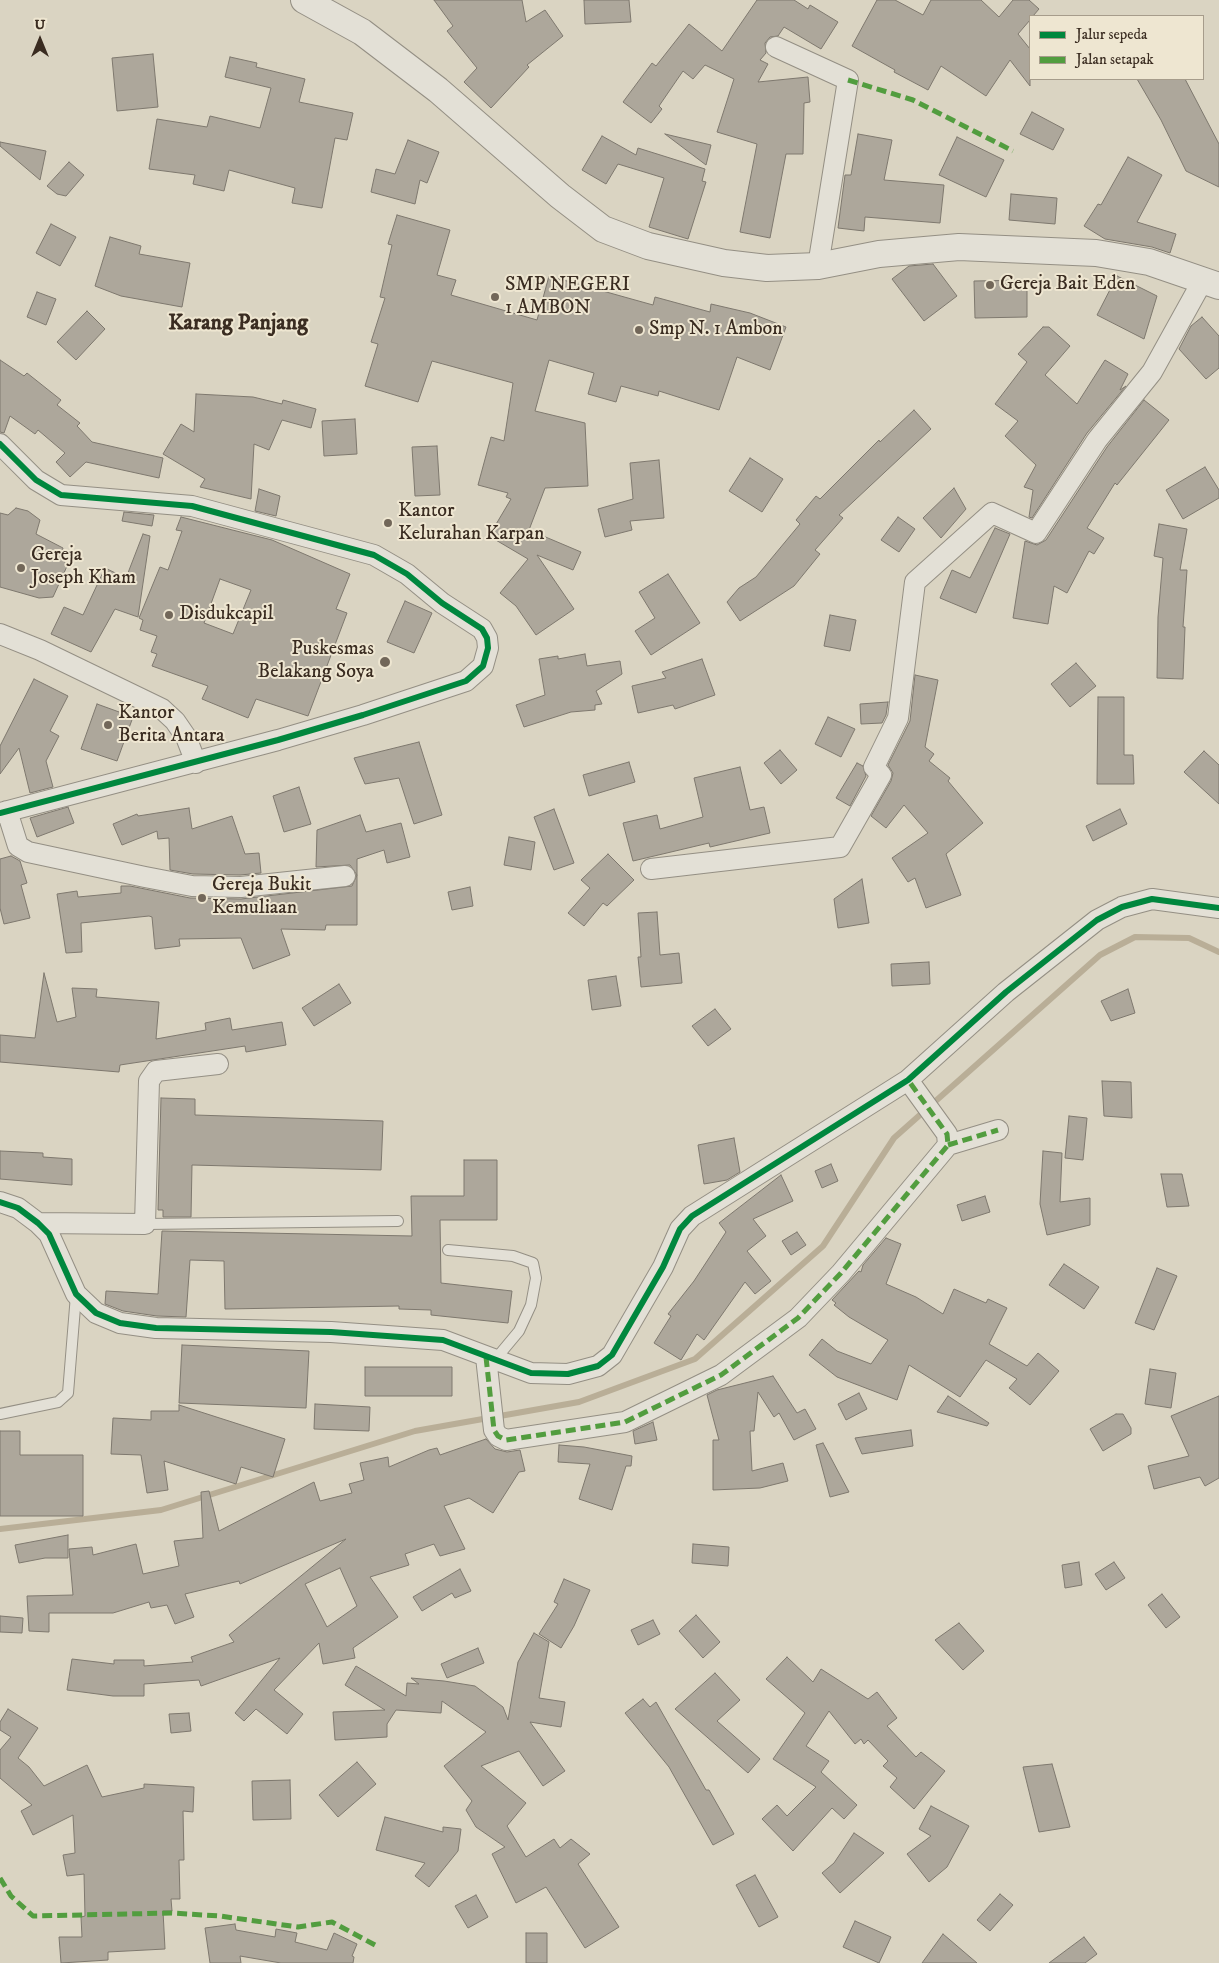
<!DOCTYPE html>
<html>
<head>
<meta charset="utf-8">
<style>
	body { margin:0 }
	#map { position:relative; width:1219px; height:1963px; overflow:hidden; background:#dad4c2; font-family:"IM FELL DW Pica",serif }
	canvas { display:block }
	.legend { position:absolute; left:1029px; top:15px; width:175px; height:65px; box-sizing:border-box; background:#eee6d1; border:1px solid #a69c8b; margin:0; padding:6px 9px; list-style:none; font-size:15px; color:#3a2c21 }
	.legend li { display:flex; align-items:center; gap:10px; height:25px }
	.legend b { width:25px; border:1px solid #a69c8b }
	.north { position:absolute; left:15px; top:15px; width:50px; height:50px; -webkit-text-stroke:4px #eee6d1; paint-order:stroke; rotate:0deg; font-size:14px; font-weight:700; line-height:20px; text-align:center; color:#3a2c21 }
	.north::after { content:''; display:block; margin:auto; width:18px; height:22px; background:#3a2c21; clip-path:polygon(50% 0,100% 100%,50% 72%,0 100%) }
</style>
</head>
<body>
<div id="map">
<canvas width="1219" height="1963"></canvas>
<ul class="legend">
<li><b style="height:6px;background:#00873e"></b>Jalur sepeda</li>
<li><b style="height:6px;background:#529d3f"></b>Jalan setapak</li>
</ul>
<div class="north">U</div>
</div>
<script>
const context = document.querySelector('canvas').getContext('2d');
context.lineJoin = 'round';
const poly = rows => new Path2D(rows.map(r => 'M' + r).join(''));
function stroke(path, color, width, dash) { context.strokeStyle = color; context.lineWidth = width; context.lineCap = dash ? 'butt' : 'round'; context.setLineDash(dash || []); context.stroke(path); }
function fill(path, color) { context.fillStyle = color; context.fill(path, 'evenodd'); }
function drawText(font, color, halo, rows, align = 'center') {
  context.font = font + ' "IM FELL DW Pica",serif'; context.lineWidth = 4; context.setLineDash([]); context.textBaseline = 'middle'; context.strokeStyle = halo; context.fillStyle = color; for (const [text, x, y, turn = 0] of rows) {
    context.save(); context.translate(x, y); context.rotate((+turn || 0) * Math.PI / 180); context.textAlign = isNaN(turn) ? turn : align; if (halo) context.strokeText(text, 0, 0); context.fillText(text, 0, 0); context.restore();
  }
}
const stream = poly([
	[0,1529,161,1510,415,1431,579,1402,695,1359,823,1246,894,1138,1100,955,1135,937,1189,938,1219,952]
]);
const building = poly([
	[434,0,522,0,526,22,545,10,563,36,527,65,529,67,491,108,464,82,477,68,447,31,453,26,434,0],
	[584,0,629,0,631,22,585,24,584,0],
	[757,0,794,0,808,9,810,5,838,22,821,49,784,27,778,36,770,37,765,43,766,53,760,60,768,64,758,82,808,77,810,102,804,103,803,154,786,154,770,238,740,232,757,144,717,132,734,79,705,65,693,79,683,71,659,106,662,109,651,123,623,102,652,63,656,66,689,24,722,51,757,0],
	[877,0,895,0,923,15,931,0,981,0,999,17,1013,0,1029,0,1039,9,1033,16,1030,16,1030,20,1018,34,1030,49,1030,86,1010,60,986,96,941,66,928,90,894,72,895,70,852,46,877,0],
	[153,54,158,107,117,111,112,58,153,54],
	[230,57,257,63,256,67,305,79,299,102,353,113,347,140,335,138,322,208,292,203,295,188,229,170,224,191,193,184,195,175,149,169,157,119,207,127,210,116,260,128,271,88,225,77,230,57],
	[1137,79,1185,79,1219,144,1219,187,1186,171,1161,120,1137,79],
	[1032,112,1064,129,1053,150,1020,134,1032,112],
	[665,134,711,145,706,165,665,134],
	[858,134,892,140,884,180,944,185,940,223,865,217,864,231,838,228,845,175,851,175,858,134],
	[602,136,636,155,638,148,705,169,702,181,706,182,688,239,649,227,664,178,618,164,606,184,582,170,602,136],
	[957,137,1004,160,986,197,939,175,957,137],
	[408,140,439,152,427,183,420,180,415,204,371,192,376,169,395,174,408,140],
	[0,142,46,151,40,180,0,146,0,142],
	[1128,157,1162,175,1137,222,1176,234,1170,253,1152,247,1105,239,1084,226,1098,204,1101,205,1128,157],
	[69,162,84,175,66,196,57,194,47,186,69,162],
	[1011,194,1057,198,1055,224,1009,220,1011,194],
	[397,215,450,230,437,275,456,280,451,295,537,320,549,276,653,305,655,297,710,312,711,304,750,313,786,327,770,370,737,357,719,410,659,391,658,396,621,386,616,402,588,394,594,373,549,360,535,411,585,423,588,486,545,488,529,530,581,552,573,570,537,555,574,609,536,635,516,606,500,593,528,559,489,536,511,499,506,497,508,493,478,485,491,437,504,441,513,383,432,361,418,402,365,386,378,344,371,342,385,298,380,297,392,245,388,244,397,215],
	[51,224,76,237,60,266,36,253,51,224],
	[110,237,141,246,139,254,190,263,182,307,121,296,95,286,110,237],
	[933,264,957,296,924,321,892,279,909,266,933,264],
	[1117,276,1157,296,1144,339,1097,315,1117,276],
	[1027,280,1027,317,975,318,974,281,1027,280],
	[37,292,56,299,46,325,27,317,37,292],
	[87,311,105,329,76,360,57,342,87,311],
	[1202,317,1219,336,1219,368,1206,379,1179,349,1191,326,1202,317],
	[1043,327,1049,327,1070,346,1045,375,1077,404,1105,360,1128,374,1120,390,1126,386,1087,433,1032,518,1029,517,1033,490,1024,487,1036,465,1005,436,1018,421,995,404,1027,362,1018,354,1043,327],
	[0,360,24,376,27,373,61,400,57,405,80,423,77,426,92,442,163,458,159,478,86,462,70,477,56,462,65,453,38,430,35,434,10,416,4,433,0,432,0,360],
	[196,394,253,397,282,404,283,400,316,409,311,428,282,420,269,450,254,444,251,499,200,487,205,479,163,454,181,424,194,432,196,394],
	[1144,400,1169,420,1117,485,1115,483,1087,528,1104,538,1094,554,1089,551,1067,593,1054,586,1048,624,1013,618,1025,541,1037,545,1046,540,1107,447,1144,400],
	[914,410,931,429,839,515,843,518,815,550,820,554,794,586,740,621,727,602,739,588,756,577,800,524,796,520,816,496,820,499,879,440,880,442,914,410],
	[355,419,357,454,324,456,322,421,355,419],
	[437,446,440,495,415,496,412,447,437,446],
	[750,458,783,479,762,512,729,491,750,458],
	[659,460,664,518,630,521,632,530,605,537,598,509,633,499,630,463,659,460],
	[1205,467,1219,490,1219,498,1183,519,1166,490,1205,467],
	[954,488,966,509,941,538,923,518,954,488],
	[259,489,280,496,276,516,255,511,259,489],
	[16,508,28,511,40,520,36,534,63,548,60,559,68,564,53,597,39,598,0,587,0,513,8,515,16,508],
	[124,512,154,515,152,526,122,521,124,512],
	[181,517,272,540,350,574,336,609,347,613,308,716,256,699,248,718,202,699,208,686,152,666,157,654,151,652,157,636,140,630,143,620,139,618,160,567,168,570,182,531,176,530,181,517],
	[220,579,251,590,233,634,204,623,220,579],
	[898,517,915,529,899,552,881,540,898,517],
	[1159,524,1187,529,1180,570,1187,570,1183,627,1185,627,1183,679,1157,678,1158,617,1163,558,1154,556,1159,524],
	[995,528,1010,534,976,613,940,598,952,570,970,578,995,528],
	[143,534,150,536,138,617,115,609,91,652,51,634,64,607,83,615,105,568,126,578,143,534],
	[668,574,700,623,651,655,635,631,655,618,639,592,668,574],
	[405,601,432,613,414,653,387,642,405,601],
	[830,615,856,620,850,651,824,646,830,615],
	[585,654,587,666,620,661,622,674,596,691,602,704,595,705,595,710,571,712,524,727,516,705,545,695,539,659,558,656,558,659,585,654],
	[702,659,715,695,675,709,673,705,638,713,632,686,666,678,662,672,702,659],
	[1076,663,1096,686,1070,707,1051,684,1076,663],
	[915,675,938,680,925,747,934,754,929,761,950,778,948,781,983,823,946,854,961,895,926,908,915,878,908,882,892,858,928,833,904,805,886,828,871,816,891,781,893,773,888,765,910,721,915,675],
	[34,679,68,696,50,731,59,736,46,761,53,787,30,793,19,748,0,774,0,746,34,679],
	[1098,697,1124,697,1124,755,1133,755,1134,784,1097,784,1098,697],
	[888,702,886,715,882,723,861,724,860,704,888,702],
	[97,704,133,717,117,761,81,749,97,704],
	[828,717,855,729,841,757,815,744,828,717],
	[419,742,442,815,414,824,399,778,365,784,354,758,419,742],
	[780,750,797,770,781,784,764,763,780,750],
	[1204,751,1219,765,1219,804,1184,772,1204,751],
	[629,762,635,782,589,796,583,775,629,762],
	[857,763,863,766,866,776,850,806,836,798,857,763],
	[740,767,750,810,764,807,770,833,710,847,709,843,633,861,623,823,657,815,660,829,703,817,694,778,740,767],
	[299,787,311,824,284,832,273,796,299,787],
	[68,807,74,823,37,837,30,818,68,807],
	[189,808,192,829,232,816,245,854,259,853,261,873,240,875,193,874,170,870,169,838,158,839,157,831,122,845,113,824,137,814,138,816,189,808],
	[554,809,574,863,554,870,534,817,554,809],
	[1120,809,1127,824,1093,841,1086,826,1120,809],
	[360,815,366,832,401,823,410,857,387,863,384,850,357,859,357,925,326,925,325,930,281,929,290,955,253,969,241,938,179,939,180,946,155,949,152,917,149,916,81,923,82,952,66,953,57,894,77,891,78,897,121,893,121,886,130,886,190,898,241,899,352,886,357,875,350,865,316,867,317,830,360,815],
	[509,837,535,842,531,870,504,865,509,837],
	[608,854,634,880,607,906,603,903,584,926,568,913,590,888,581,880,608,854],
	[11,856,20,861,27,883,21,885,30,918,4,924,0,908,0,859,11,856],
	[862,879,869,923,838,928,834,899,862,879],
	[470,887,473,906,452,910,448,892,470,887],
	[657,912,660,955,679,953,682,983,641,987,638,957,641,957,638,913,657,912],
	[929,962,930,984,892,986,891,964,929,962],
	[44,973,57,1022,76,1017,72,988,97,989,96,997,159,1002,156,1039,206,1030,205,1023,230,1018,232,1030,282,1022,286,1045,246,1052,245,1046,120,1065,119,1072,0,1062,0,1035,35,1038,44,973],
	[616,976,621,1006,592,1010,588,980,616,976],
	[339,984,351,1003,314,1026,302,1008,339,984],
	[1128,989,1135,1013,1111,1021,1101,1001,1128,989],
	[715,1009,731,1029,708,1046,692,1026,715,1009],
	[1102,1081,1131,1082,1132,1118,1104,1116,1102,1081],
	[161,1098,195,1099,195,1115,383,1121,381,1170,192,1165,191,1217,163,1217,163,1210,158,1210,161,1098],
	[1069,1116,1087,1118,1083,1160,1065,1158,1069,1116],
	[734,1138,740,1172,727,1180,704,1184,698,1145,734,1138],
	[0,1151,43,1153,43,1157,72,1159,72,1185,0,1179,0,1151],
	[1043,1151,1062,1153,1060,1202,1090,1198,1090,1225,1047,1235,1040,1204,1043,1151],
	[464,1160,497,1160,497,1220,440,1220,441,1283,512,1291,508,1323,431,1315,431,1310,399,1309,399,1306,225,1309,224,1261,190,1260,186,1317,157,1316,123,1311,105,1304,106,1291,158,1294,162,1231,412,1236,411,1196,464,1196,464,1160],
	[831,1164,838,1181,822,1188,815,1171,831,1164],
	[1161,1174,1182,1174,1189,1206,1167,1207,1161,1174],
	[781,1175,793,1201,753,1219,766,1236,747,1251,771,1281,755,1294,745,1282,704,1340,697,1334,681,1360,654,1343,671,1316,668,1314,694,1281,726,1232,719,1223,781,1175],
	[985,1196,990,1212,962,1221,957,1205,985,1196],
	[797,1232,806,1245,791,1255,782,1241,797,1232],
	[886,1238,901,1244,886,1284,916,1297,943,1314,954,1289,986,1303,988,1299,1007,1308,989,1344,1027,1366,1038,1353,1059,1371,1030,1405,1009,1388,1017,1379,986,1360,960,1397,909,1365,897,1400,837,1377,809,1355,822,1339,837,1351,871,1364,888,1340,849,1317,834,1305,836,1303,832,1300,859,1271,861,1272,863,1265,886,1238],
	[1064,1264,1099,1287,1084,1309,1049,1285,1064,1264],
	[1157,1268,1177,1276,1154,1330,1135,1323,1157,1268],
	[182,1345,309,1351,306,1408,179,1403,182,1345],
	[365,1367,452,1367,452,1396,365,1396,365,1367],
	[1150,1369,1176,1373,1171,1408,1145,1404,1150,1369],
	[773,1376,797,1413,805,1409,816,1429,794,1440,779,1413,774,1417,758,1392,754,1431,750,1431,752,1471,783,1463,788,1481,760,1488,713,1490,713,1440,719,1440,707,1395,717,1390,773,1376],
	[859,1393,867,1409,846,1420,838,1404,859,1393],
	[948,1396,989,1423,987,1426,937,1412,948,1396],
	[1219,1396,1219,1478,1205,1486,1200,1477,1154,1489,1148,1466,1189,1456,1171,1416,1219,1396],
	[315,1404,370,1407,369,1431,314,1429,315,1404],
	[179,1405,285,1439,273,1477,241,1467,236,1484,164,1461,168,1490,147,1493,141,1455,111,1454,113,1418,151,1420,151,1411,179,1411,179,1405],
	[1116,1414,1123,1414,1131,1428,1131,1434,1103,1451,1090,1429,1116,1414],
	[653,1422,657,1440,635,1444,633,1431,653,1422],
	[911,1430,913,1446,862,1454,855,1438,911,1430],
	[0,1431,20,1431,20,1455,83,1455,83,1516,0,1516,0,1431],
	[486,1439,495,1449,507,1452,520,1450,525,1471,519,1472,493,1513,469,1498,444,1506,465,1549,440,1556,434,1544,405,1554,409,1565,370,1577,398,1617,353,1648,355,1658,323,1664,319,1643,274,1690,303,1714,287,1734,256,1709,244,1721,235,1713,280,1658,201,1686,199,1680,144,1684,144,1696,113,1696,67,1690,72,1659,114,1664,114,1660,144,1660,144,1666,193,1662,191,1657,234,1642,229,1635,346,1539,240,1584,239,1581,185,1594,194,1617,175,1624,167,1605,151,1608,149,1602,113,1613,49,1613,49,1632,29,1631,27,1596,73,1595,69,1549,92,1547,93,1555,136,1544,143,1574,179,1566,174,1541,203,1538,201,1492,209,1491,219,1531,314,1482,320,1501,352,1493,349,1484,364,1480,360,1463,388,1457,389,1467,429,1450,437,1448,440,1455,486,1439],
	[340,1568,357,1606,327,1627,305,1584,340,1568],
	[823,1443,849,1492,830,1497,816,1445,823,1443],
	[559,1445,584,1447,632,1456,631,1466,626,1466,612,1510,579,1499,590,1464,558,1462,559,1445],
	[68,1535,68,1558,45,1558,19,1563,15,1545,68,1535],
	[693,1544,729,1547,728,1566,692,1563,693,1544],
	[1079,1562,1082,1585,1065,1588,1062,1565,1079,1562],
	[1114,1562,1125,1578,1106,1590,1095,1574,1114,1562],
	[460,1569,471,1591,455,1598,452,1593,422,1611,413,1597,460,1569],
	[564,1579,590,1590,574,1626,561,1648,539,1634,558,1604,554,1602,564,1579],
	[1162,1594,1180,1617,1166,1628,1148,1605,1162,1594],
	[696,1615,720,1642,703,1658,679,1631,696,1615],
	[0,1616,23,1618,22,1633,0,1632,0,1616],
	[653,1620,660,1634,638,1645,631,1630,653,1620],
	[959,1623,984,1651,963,1670,935,1640,959,1623],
	[534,1633,549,1642,539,1698,565,1702,561,1727,530,1722,565,1771,543,1786,519,1751,481,1766,526,1803,507,1826,526,1857,554,1839,560,1848,571,1839,590,1854,578,1864,619,1927,585,1948,546,1887,516,1903,492,1854,505,1847,476,1827,466,1810,472,1801,444,1766,486,1732,442,1701,441,1713,396,1710,387,1724,387,1737,335,1740,333,1712,385,1710,345,1685,356,1666,406,1696,407,1683,419,1684,411,1678,444,1681,475,1686,503,1707,508,1720,518,1662,534,1633],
	[478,1648,484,1663,447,1678,441,1664,478,1648],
	[787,1657,813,1682,821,1669,868,1699,877,1692,897,1718,887,1726,916,1757,921,1752,945,1771,914,1809,890,1787,897,1778,883,1766,888,1761,868,1740,864,1744,861,1739,855,1744,829,1711,806,1746,829,1761,821,1772,857,1805,844,1819,832,1808,793,1851,762,1819,777,1805,787,1816,816,1787,773,1759,805,1713,766,1679,787,1657],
	[715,1673,740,1700,717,1721,760,1759,748,1773,675,1709,715,1673],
	[643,1699,650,1707,656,1702,706,1790,709,1790,734,1834,713,1845,669,1767,625,1713,643,1699],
	[8,1709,38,1728,18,1758,29,1767,44,1786,87,1765,102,1797,144,1788,144,1784,194,1787,193,1812,183,1811,184,1860,179,1860,180,1899,171,1899,172,1911,163,1911,165,1949,108,1952,108,1960,61,1963,59,1937,82,1937,81,1917,85,1916,84,1874,67,1876,63,1855,75,1853,73,1815,33,1835,21,1811,32,1805,0,1778,0,1750,11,1737,0,1730,0,1722,8,1709],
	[189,1713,191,1731,171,1733,169,1714,189,1713],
	[357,1762,376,1784,338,1817,319,1795,357,1762],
	[1052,1764,1070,1827,1039,1832,1023,1767,1052,1764],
	[290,1780,291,1819,253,1820,252,1781,290,1780],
	[931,1806,969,1826,947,1867,929,1882,907,1854,931,1836,919,1829,931,1806],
	[385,1817,443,1832,443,1827,461,1829,458,1851,429,1887,415,1876,425,1863,376,1850,385,1817],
	[854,1833,884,1853,840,1893,822,1873,834,1863,854,1833],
	[755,1875,778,1917,759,1927,736,1885,755,1875],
	[1000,1894,1013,1905,990,1931,977,1920,1000,1894],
	[476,1895,488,1917,468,1928,455,1906,476,1895],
	[855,1921,891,1937,879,1963,843,1947,855,1921],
	[235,1924,236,1930,275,1937,276,1929,297,1933,295,1942,327,1950,334,1933,357,1944,352,1956,354,1957,353,1963,281,1963,240,1956,241,1963,210,1963,205,1928,235,1924],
	[526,1933,547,1933,547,1963,526,1963,526,1933],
	[943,1934,977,1963,922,1963,943,1934],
	[1084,1937,1097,1954,1085,1963,1049,1963,1084,1937]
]);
const service = poly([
	[145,1224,398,1221],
	[448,1250,513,1256,533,1263,536,1278,531,1305,519,1331,494,1361],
	[0,1414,58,1402,68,1393,76,1295]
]);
const minor = poly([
	[776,47,848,80,818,266],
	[0,444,36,480,61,495,192,506,374,555,407,574,442,603,482,629,487,638,488,648,483,666,466,681,363,715,278,740,0,813],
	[0,634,40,650,162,709,175,721,186,737,196,763],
	[7,811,18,846,28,852,145,877,192,886,241,887,345,876],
	[651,869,840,847,881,775,874,767,898,718,915,582,992,513,1036,533,1097,440,1152,372,1203,280],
	[948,1145,998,1130],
	[0,1202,18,1208,38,1223,49,1234,76,1294,96,1313,120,1323,156,1328,331,1332,443,1340,531,1373,568,1374,598,1366,612,1355,663,1267,680,1229,692,1216,908,1080,1006,992,1097,920,1122,907,1152,899,1219,908],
	[38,1223,145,1224,149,1081,156,1071,218,1064],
	[486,1357,494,1430,498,1436,506,1440,625,1422,721,1375,798,1318,841,1273,948,1145,947,1134,908,1080]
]);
const tertiary = poly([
	[304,0,362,32,438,90,560,196,603,229,648,246,724,263,767,268,818,266,879,254,959,247,1096,253,1149,262,1219,286]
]);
const quiet = poly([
	[848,80,913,100,1013,151],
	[948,1145,998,1130],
	[486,1357,494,1430,498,1436,506,1440,625,1422,721,1375,798,1318,841,1273,948,1145,947,1134,908,1080],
	[0,1878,11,1896,33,1916,172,1913,220,1916,298,1927,332,1922,375,1945]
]);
const cycleway = poly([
	[0,444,36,480,61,495,192,506,374,555,407,574,442,603,482,629,487,638,488,648,483,666,466,681,363,715,278,740,0,813],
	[0,1202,18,1208,38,1223,49,1234,76,1294,96,1313,120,1323,156,1328,331,1332,443,1340,531,1373,568,1374,598,1366,612,1355,663,1267,680,1229,692,1216,908,1080,1006,992,1097,920,1122,907,1152,899,1219,908]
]);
const markers = [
	[990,285,5,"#726759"],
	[495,297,5,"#726759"],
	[639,330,5,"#726759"],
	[388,523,5,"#726759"],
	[21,568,5,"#726759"],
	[169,615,5,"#726759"],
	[385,662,6,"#726759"],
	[108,725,5,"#726759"],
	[202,898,5,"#726759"]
];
const poiNames = [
	["Gereja Bait Eden",1000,285],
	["SMP NEGERI",505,286],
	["1 AMBON",505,309],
	["Smp N. 1 Ambon",649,330],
	["Kantor",398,512],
	["Kelurahan Karpan",398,535],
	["Gereja",31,556],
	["Joseph Kham",31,579],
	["Disdukcapil",179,615],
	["Puskesmas",374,650,"right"],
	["Belakang Soya",374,673,"right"],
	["Kantor",118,714],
	["Berita Antara",118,737],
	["Gereja Bukit",212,886],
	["Kemuliaan",212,909]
];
const quarterNames = [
	["Karang Panjang",238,324]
];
stroke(stream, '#b9ae97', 6);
fill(building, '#ada79b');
stroke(building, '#7e786e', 1);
stroke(service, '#948f84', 12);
stroke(minor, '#948f84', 22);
stroke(tertiary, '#948f84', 28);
stroke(service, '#e3e0d6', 10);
stroke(minor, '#e3e0d6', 20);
stroke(tertiary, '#e3e0d6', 26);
stroke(quiet, '#529d3f', 5, [10, 5]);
stroke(cycleway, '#00873e', 6);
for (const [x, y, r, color] of markers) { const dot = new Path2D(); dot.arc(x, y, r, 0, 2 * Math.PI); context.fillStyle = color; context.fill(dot); stroke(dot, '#eee6d1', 2); }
drawText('20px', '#3a2c21', '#eee6d1', poiNames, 'left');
drawText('bold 22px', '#3a2c21', '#eee6d1', quarterNames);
</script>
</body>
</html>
